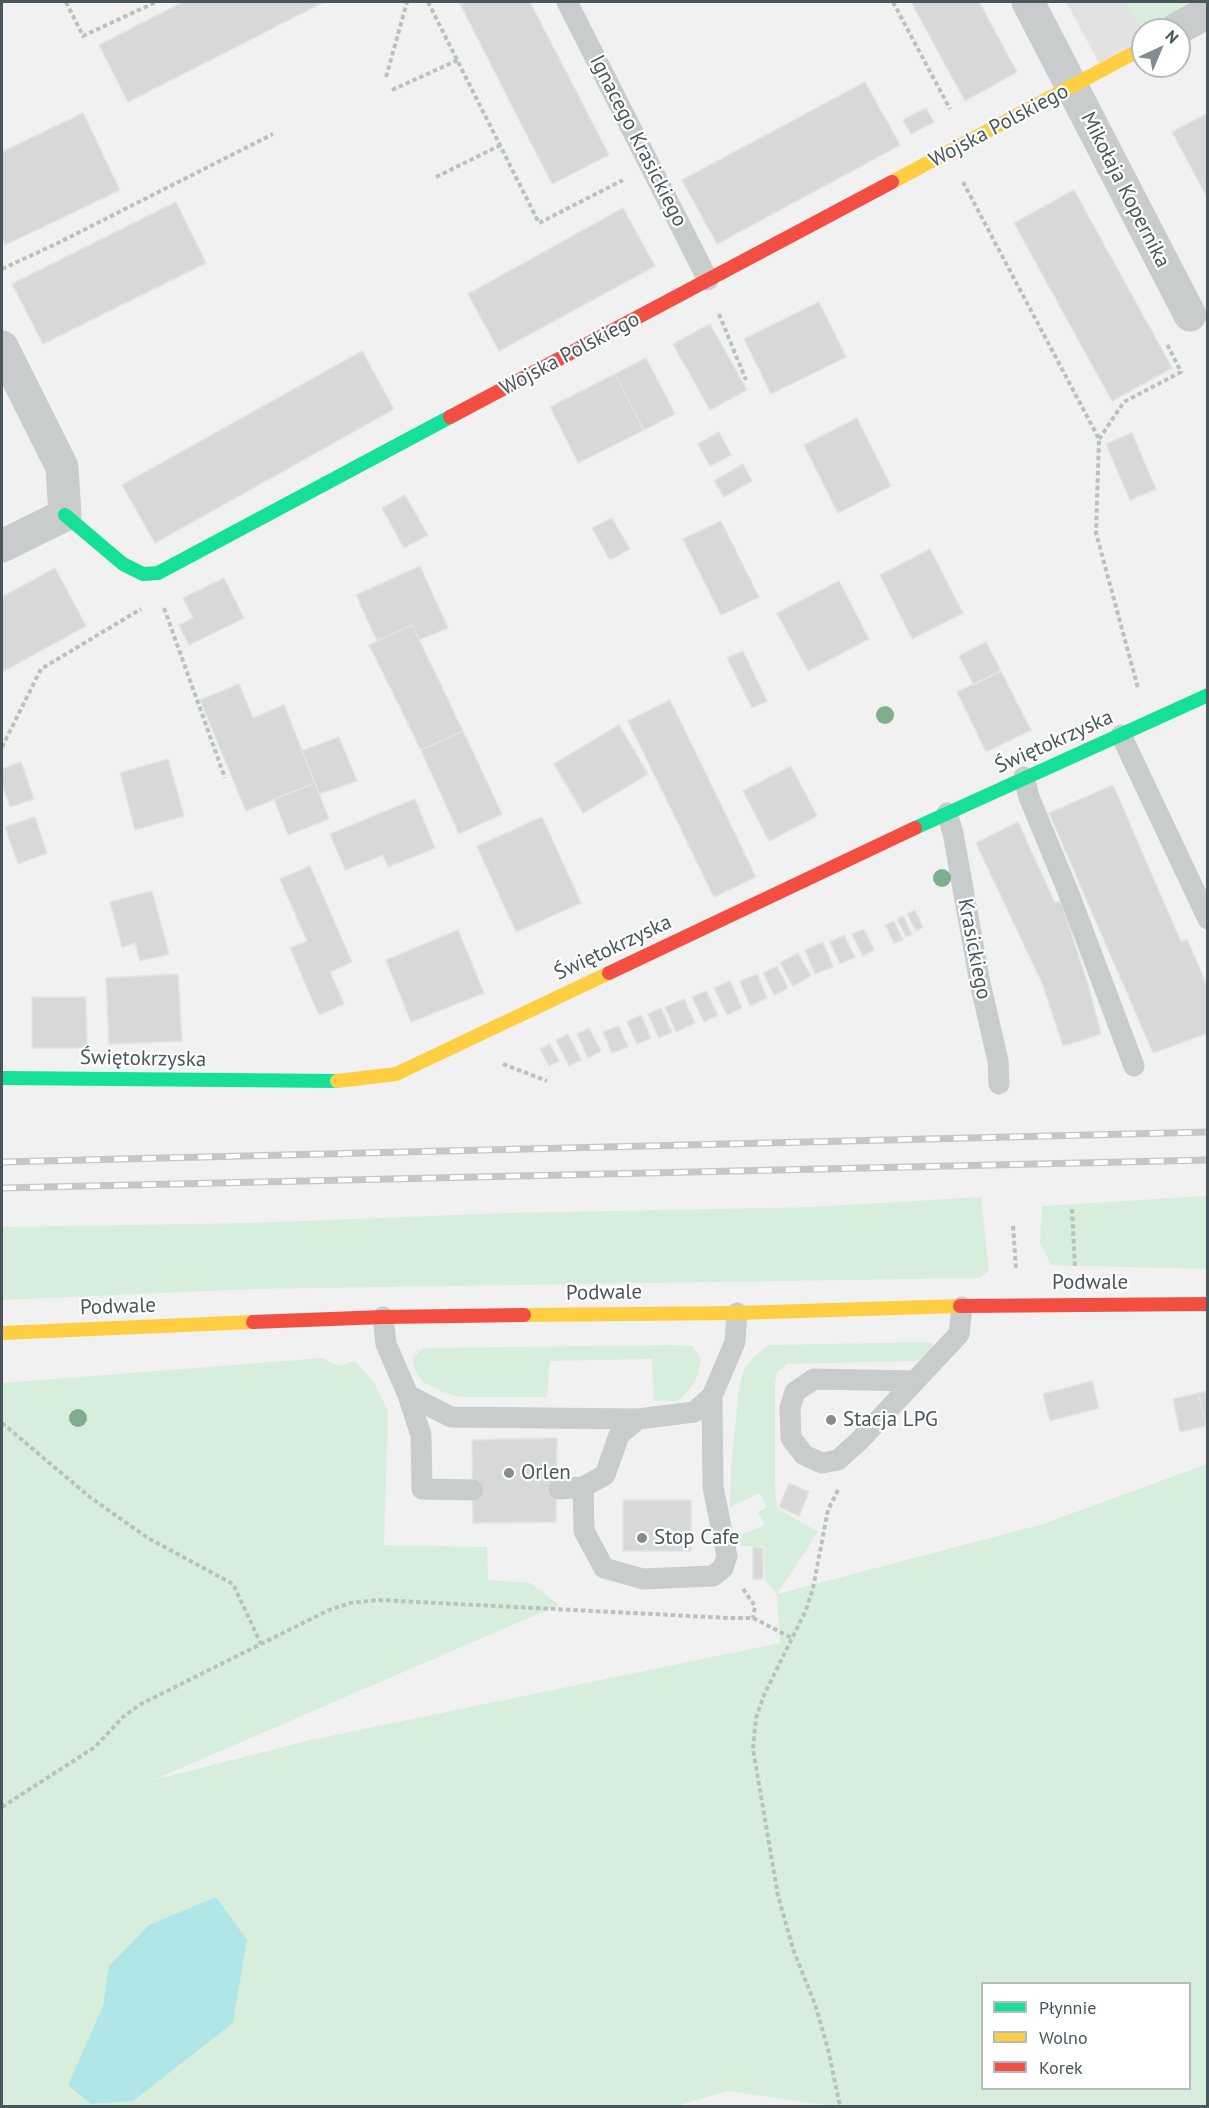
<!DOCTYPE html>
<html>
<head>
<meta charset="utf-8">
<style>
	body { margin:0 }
	#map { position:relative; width:1209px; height:2108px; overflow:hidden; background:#f1f1f1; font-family:"PT Sans",sans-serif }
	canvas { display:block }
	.frame { position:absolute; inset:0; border:3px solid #49565b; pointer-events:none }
	.legend { position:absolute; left:981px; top:1982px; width:210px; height:108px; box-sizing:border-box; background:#fff; border:2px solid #b6bbbd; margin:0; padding:8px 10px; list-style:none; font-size:18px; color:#49565b }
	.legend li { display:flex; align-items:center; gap:12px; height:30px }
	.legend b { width:30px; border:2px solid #b6bbbd }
	.north { position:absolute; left:1131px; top:18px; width:60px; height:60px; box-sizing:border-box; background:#fff; border:2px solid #b6bbbd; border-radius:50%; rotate:44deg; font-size:16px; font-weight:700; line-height:24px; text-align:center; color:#49565b }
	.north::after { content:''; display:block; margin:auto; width:21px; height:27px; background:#848c90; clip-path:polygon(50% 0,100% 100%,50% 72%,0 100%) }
</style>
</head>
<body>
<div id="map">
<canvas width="1209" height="2108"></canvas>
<div class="frame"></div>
<ul class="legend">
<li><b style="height:8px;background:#16e098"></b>Płynnie</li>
<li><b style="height:8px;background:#ffcf43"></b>Wolno</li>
<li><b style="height:8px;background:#f24e42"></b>Korek</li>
</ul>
<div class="north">N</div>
</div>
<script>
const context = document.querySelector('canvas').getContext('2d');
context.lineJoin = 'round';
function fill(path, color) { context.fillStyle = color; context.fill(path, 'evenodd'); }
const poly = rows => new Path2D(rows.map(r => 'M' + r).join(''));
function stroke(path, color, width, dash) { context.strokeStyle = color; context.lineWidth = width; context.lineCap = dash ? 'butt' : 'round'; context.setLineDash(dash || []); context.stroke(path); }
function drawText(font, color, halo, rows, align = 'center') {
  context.font = font + ' "PT Sans",sans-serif'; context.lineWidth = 4.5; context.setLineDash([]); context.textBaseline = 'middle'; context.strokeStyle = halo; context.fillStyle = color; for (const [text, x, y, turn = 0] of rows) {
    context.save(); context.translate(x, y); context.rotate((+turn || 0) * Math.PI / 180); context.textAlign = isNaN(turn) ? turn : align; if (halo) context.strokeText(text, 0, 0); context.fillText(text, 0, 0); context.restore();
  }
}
const education = poly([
	[1066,2,1207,2,1160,30,1143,30,1143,39,1099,63]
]);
const green = poly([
	[1126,2,1203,2,1150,30,1143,30,1143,32],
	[1207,1196,1207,1269,1051,1265,1040,1242,1042,1206],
	[981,1197,989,1270,980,1278,255,1289,2,1300,2,1227,250,1223,509,1213,813,1207],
	[932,1342,933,1350,928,1356,915,1361,787,1364,777,1372,775,1383,775,1487,777,1508,818,1532,777,1594,1043,1524,1207,1464,1207,2106,831,2106,729,2091,676,2106,2,2106,2,1383,323,1358,338,1366,355,1361,373,1381,388,1411,384,1545,487,1547,488,1580,530,1583,559,1605,153,1780,311,1740,780,1643,777,1595,765,1579,764,1546,740,1546,735,1542,737,1536,765,1525,758,1512,767,1507,760,1493,730,1507,731,1467,739,1388,743,1372,752,1358,769,1345],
	[982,1984,1190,1984,1190,2088,982,2088],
	[671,1345,693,1346,701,1359,698,1375,690,1389,678,1401,654,1401,652,1359,550,1361,547,1397,460,1397,443,1392,423,1382,415,1370,412,1359,423,1348]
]);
const water = poly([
	[216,1897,247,1940,233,2023,133,2101,91,2104,68,2085,103,2006,109,1966,149,1925]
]);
const building = poly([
	[183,2,324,2,128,102,99,45,183,2],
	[459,2,530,2,609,155,552,184,459,2],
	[911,2,979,2,1017,72,965,101,911,2],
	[865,82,900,145,717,244,682,180,865,82],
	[926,108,934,122,911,134,903,120,926,108],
	[83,113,120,190,5,245,2,238,2,152,83,113],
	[1208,113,1208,199,1172,132,1208,113],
	[1074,190,1172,368,1112,401,1014,223,1074,190],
	[176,202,206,263,43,344,12,284,176,202],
	[623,208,655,266,499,351,468,294,623,208],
	[819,302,846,357,771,394,744,339,819,302],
	[710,324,747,390,710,410,673,344,710,324],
	[362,351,394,409,155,543,122,485,362,351],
	[646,358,675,414,644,430,615,374,646,358],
	[615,374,644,430,578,463,550,407,615,374],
	[857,418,891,486,838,513,804,445,857,418],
	[719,432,731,455,710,466,698,444,719,432],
	[1132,433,1156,489,1130,500,1106,444,1132,433],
	[743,464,752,481,724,497,714,481,743,464],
	[405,495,428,535,404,548,382,508,405,495],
	[612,518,630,549,610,560,592,528,612,518],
	[721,521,759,597,721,615,683,539,721,521],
	[930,549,963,613,912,639,880,575,930,549],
	[420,566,448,628,419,640,412,625,377,641,356,595,420,566],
	[55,568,86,626,2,672,2,597,55,568],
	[224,578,244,618,189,645,179,625,193,618,183,598,224,578],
	[839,581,869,639,808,671,777,613,839,581],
	[412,625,463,731,421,750,369,645,412,625],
	[986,642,1001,671,974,685,959,656,986,642],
	[743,651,767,701,752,708,727,658,743,651],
	[1001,671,1031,730,986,752,957,692,1001,671],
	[239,684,253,718,284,705,315,783,246,811,200,700,239,684],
	[670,700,756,877,714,897,628,721,670,700],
	[619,725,648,774,583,813,554,764,619,725],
	[463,731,502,814,459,834,421,750,463,731],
	[339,737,357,781,319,794,302,751,339,737],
	[168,759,184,816,135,830,120,773,168,759],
	[21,762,34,799,10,807,2,784,2,769,21,762],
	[791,766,817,816,769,841,743,791,791,766],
	[315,783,329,819,288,835,274,799,315,783],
	[1113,785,1181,942,1187,939,1208,988,1208,1033,1153,1053,1049,813,1113,785],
	[415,799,435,848,388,867,383,855,345,870,330,834,415,799],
	[35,817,47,853,18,864,5,827,35,817],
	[542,817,581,903,516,932,477,846,542,817],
	[1018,822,1055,903,1061,901,1088,985,1101,1034,1063,1046,1042,983,976,843,1018,822],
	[310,866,352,962,330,972,344,1004,319,1015,290,948,307,941,280,879,310,866],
	[152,891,169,954,140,961,135,943,122,947,110,902,152,891],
	[915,910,923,927,916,931,907,914,915,910],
	[903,916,912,934,906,937,897,919,903,916],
	[894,921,903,940,894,943,885,925,894,921],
	[864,929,874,950,863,956,852,934,864,929],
	[458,930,484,993,411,1022,386,960,458,930],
	[844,935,855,957,840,964,830,942,844,935],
	[823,942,833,967,815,974,805,950,823,942],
	[798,953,811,976,793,986,780,963,798,953],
	[777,966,788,988,774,995,763,973,777,966],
	[178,974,182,1041,109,1044,106,978,178,974],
	[757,974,767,998,750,1006,740,981,757,974],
	[730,981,742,1008,727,1015,714,988,730,981],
	[706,991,718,1015,704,1022,692,997,706,991],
	[32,997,86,997,87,1048,32,1048,32,997],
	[684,999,695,1023,676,1032,665,1007,684,999],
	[661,1008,672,1032,659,1038,648,1014,661,1008],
	[641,1015,651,1038,637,1044,627,1022,641,1015],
	[619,1026,628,1047,612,1053,603,1032,619,1026],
	[589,1028,601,1051,588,1058,577,1034,589,1028],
	[568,1034,581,1060,569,1066,556,1040,568,1034],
	[550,1044,559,1061,549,1066,540,1049,550,1044],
	[1092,1381,1099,1408,1050,1421,1043,1394,1092,1381],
	[1208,1391,1208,1425,1206,1426,1198,1393,1208,1391],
	[1198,1393,1206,1426,1180,1432,1173,1399,1198,1393],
	[557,1438,556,1522,473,1523,472,1440,557,1438],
	[789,1483,809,1492,799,1516,779,1507,789,1483],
	[623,1500,691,1500,691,1551,623,1551,623,1500],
	[753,1547,763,1548,763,1579,753,1579,753,1547]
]);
const path = poly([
	[66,2,83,36,156,2],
	[428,2,539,223,623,180],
	[893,2,950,109],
	[386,77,407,2],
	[392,90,458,60],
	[436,177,501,145],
	[963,182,1099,439,1096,533,1138,688],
	[2,269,58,243,273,134],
	[719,314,746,380],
	[1099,439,1124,402,1181,372,1167,344],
	[164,608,225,778],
	[2,747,41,669,141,609],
	[503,1064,547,1081],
	[1072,1209,1075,1268],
	[1013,1226,1016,1269],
	[2,1423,91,1498,148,1538,233,1584,261,1644],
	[838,1490,828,1510,813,1588,806,1610,764,1695,756,1718,753,1749,778,1896,794,1952,815,2004,828,2049,840,2106],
	[743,1589,755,1606,753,1618],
	[2,1807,95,1747,123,1717,141,1704,329,1610,350,1603,379,1600,729,1618,753,1618,792,1638]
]);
const lane = poly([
	[567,2,708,280],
	[1121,735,1208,919],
	[1024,777,1029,797,1069,894,1134,1066],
	[947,813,953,833,980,983,998,1061,999,1084],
	[383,1317,386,1344,408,1395,421,1435,422,1489,473,1490],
	[915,1381,814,1379,795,1392,790,1408,791,1438,804,1455,822,1463,838,1460,859,1441,915,1381,959,1334,962,1307],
	[408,1395,451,1417,638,1419],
	[583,1487,584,1531,604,1568,643,1579,713,1576,723,1568,727,1556,713,1487,712,1396,735,1342,737,1313],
	[559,1489,583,1487,605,1475,619,1435,638,1419,694,1412,712,1396]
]);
const street = poly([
	[1028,2,1190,315],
	[1175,30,1208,12],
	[2,347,62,467,65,515,2,546]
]);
const fast = poly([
	[65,515,123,564,143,574,158,573,450,417],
	[915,828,1208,695],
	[2,1078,337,1081]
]);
const slow = poly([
	[892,182,1143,48],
	[337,1081,396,1074,609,973],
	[524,1315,737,1313,960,1306],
	[2,1333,253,1322]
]);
const jam = poly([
	[450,417,892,182],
	[609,973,915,828],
	[960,1306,1208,1304],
	[253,1322,383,1317,524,1315]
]);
const rail = poly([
	[2,1162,1208,1132],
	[2,1188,1208,1160]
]);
const trees = [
	[885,715],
	[942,878],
	[78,1418]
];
const markers = [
	[831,1420,6,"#848c90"],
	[509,1473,6,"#848c90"],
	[642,1538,6,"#848c90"]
];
const streetNames = [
	["Wojska Polskiego",999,126,-28],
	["Ignacego Krasickiego",638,141,63],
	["Mikołaja Kopernika",1125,190,63],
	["Wojska Polskiego",570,354,-28],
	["Świętokrzyska",1054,742,-24],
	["Świętokrzyska",613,948,-25],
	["Krasickiego",974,949,79],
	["Świętokrzyska",143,1059,1],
	["Podwale",1090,1283],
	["Podwale",604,1293,-1],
	["Podwale",118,1307,-2]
];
const poiNames = [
	["Stacja LPG",843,1420],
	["Orlen",521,1473],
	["Stop Cafe",654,1538]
];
fill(education, '#e3e2e3');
fill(green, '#d8eedc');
fill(water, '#b0e6e8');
fill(building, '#d7d9d9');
stroke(building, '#e2e3e4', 1.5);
stroke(path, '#b9c3be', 4, [4.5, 3]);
stroke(lane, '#c9cccc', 21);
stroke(street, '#c9cccc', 33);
stroke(fast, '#16e098', 14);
stroke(slow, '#ffcf43', 14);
stroke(jam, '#f24e42', 14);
stroke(rail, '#c5c6c7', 7);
stroke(rail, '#fff', 4.5, [14]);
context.fillStyle = '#7eae8d';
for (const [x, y] of trees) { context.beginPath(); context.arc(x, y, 9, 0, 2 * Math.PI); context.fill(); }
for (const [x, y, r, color] of markers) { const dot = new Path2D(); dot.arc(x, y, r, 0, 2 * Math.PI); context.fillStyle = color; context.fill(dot); stroke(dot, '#fff', 2); }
drawText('21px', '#49565b', '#fff', streetNames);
drawText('21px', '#49565b', '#fff', poiNames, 'left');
</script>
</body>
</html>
